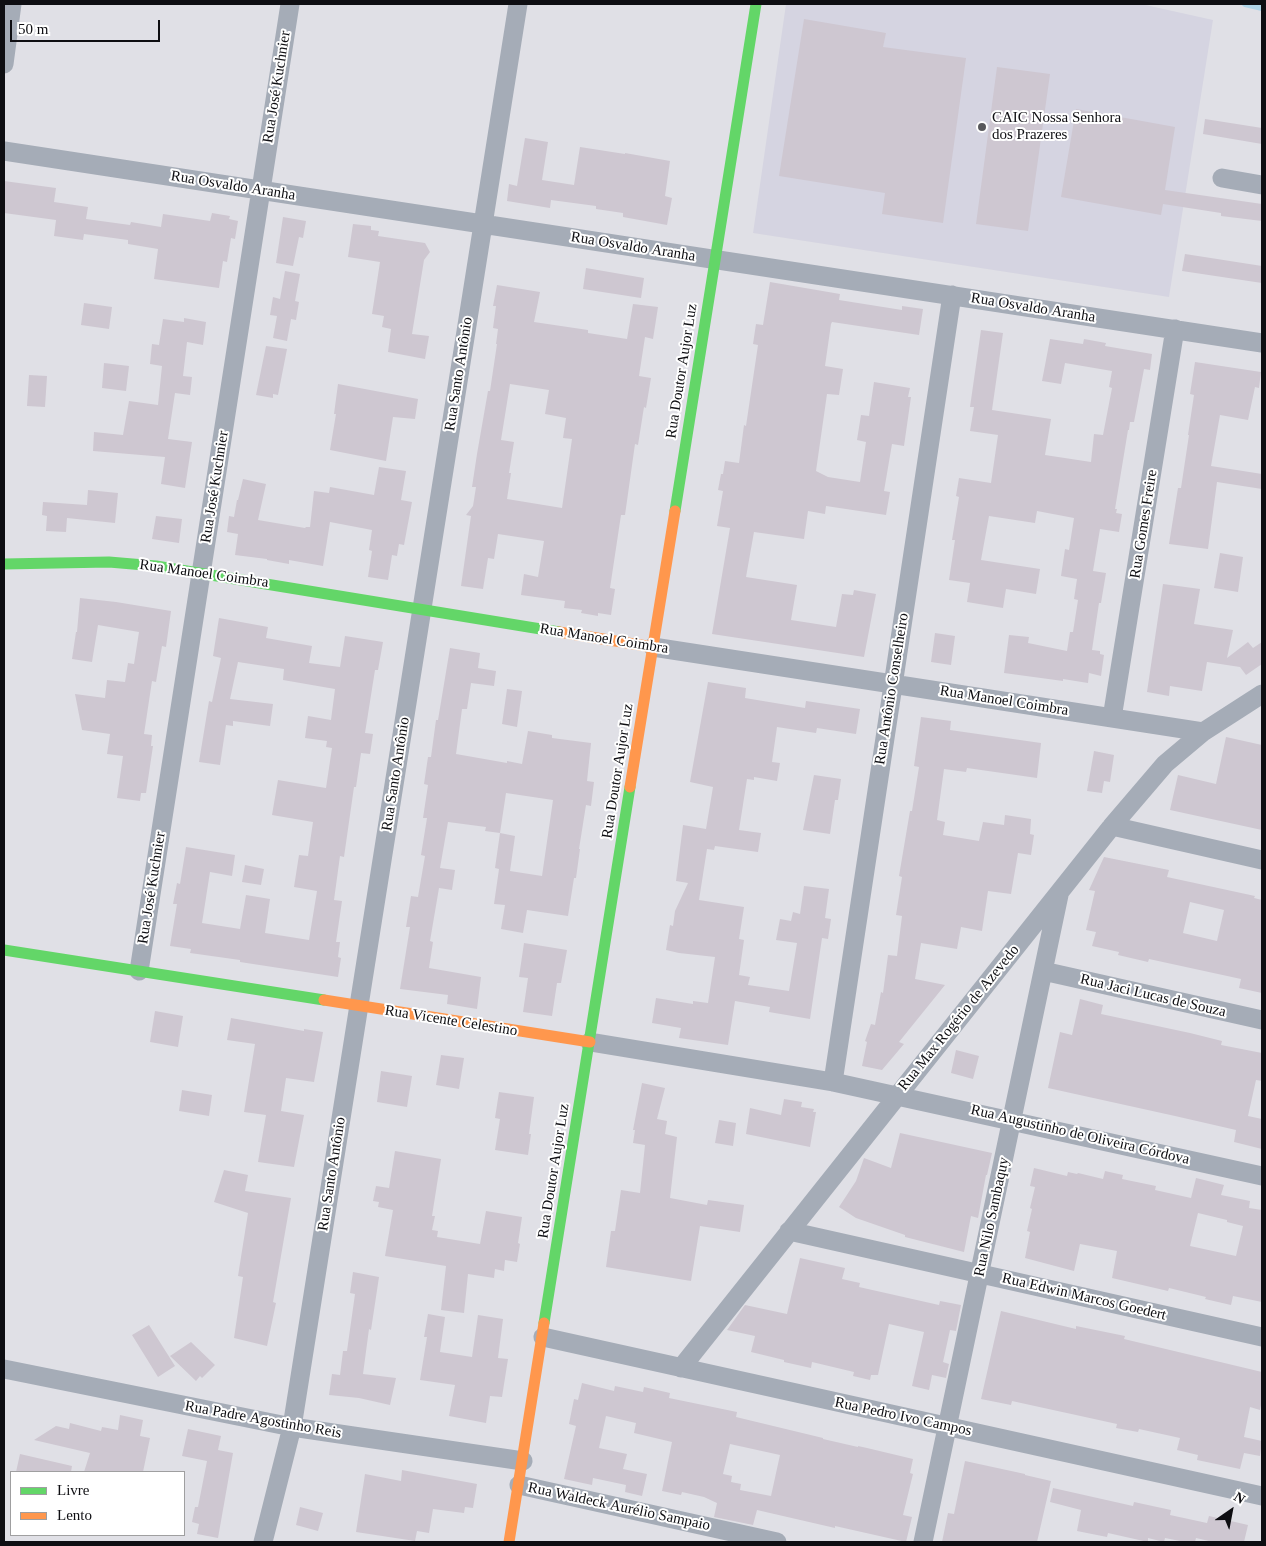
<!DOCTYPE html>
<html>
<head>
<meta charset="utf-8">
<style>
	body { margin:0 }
	#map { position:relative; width:1266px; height:1546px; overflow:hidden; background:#e0e0e6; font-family:"Times New Roman",serif }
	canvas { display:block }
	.frame { position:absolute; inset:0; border:5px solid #0e0e12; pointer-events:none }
	.legend { position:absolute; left:10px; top:1471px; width:175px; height:65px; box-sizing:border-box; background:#fff; border:1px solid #9f9fa0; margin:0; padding:6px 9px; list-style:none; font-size:15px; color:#0e0e12 }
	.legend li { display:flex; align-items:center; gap:10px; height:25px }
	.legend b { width:25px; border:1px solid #9f9fa0 }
	.north { position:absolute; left:1206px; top:1486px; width:50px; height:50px; -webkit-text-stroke:4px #fff; paint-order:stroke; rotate:33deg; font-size:14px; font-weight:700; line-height:20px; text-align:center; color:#0e0e12 }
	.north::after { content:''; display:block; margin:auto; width:18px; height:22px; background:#0e0e12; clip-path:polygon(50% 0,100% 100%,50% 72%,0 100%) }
	.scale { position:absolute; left:10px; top:20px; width:150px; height:22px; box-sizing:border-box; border:2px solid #0e0e12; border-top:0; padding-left:6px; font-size:15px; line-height:18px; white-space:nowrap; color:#0e0e12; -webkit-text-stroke:4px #fff; paint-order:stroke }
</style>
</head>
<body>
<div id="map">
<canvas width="1266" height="1546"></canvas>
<div class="frame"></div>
<ul class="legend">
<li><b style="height:6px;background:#63d668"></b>Livre</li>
<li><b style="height:6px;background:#ff974d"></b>Lento</li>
</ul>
<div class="north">N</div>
<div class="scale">50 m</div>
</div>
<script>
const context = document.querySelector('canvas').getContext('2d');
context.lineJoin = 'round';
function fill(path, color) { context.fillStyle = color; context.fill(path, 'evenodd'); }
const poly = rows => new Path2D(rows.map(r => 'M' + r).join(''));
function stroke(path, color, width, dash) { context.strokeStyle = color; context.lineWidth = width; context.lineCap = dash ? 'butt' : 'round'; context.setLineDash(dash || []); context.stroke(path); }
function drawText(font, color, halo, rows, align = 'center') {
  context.font = font + ' "Times New Roman",serif'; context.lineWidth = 4; context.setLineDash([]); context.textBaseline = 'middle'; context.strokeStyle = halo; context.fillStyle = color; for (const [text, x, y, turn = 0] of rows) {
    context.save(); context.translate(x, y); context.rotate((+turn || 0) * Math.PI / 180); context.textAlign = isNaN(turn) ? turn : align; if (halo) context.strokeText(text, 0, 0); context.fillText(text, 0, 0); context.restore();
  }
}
const built = poly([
	[786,4,1141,4,1213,20,1169,297,753,233]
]);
const stream = poly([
	[1245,4,1262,8]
]);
const building = poly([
	[804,19,886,33,883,47,966,58,943,223,882,214,885,193,779,176],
	[997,67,1050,74,1028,231,976,224],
	[1076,109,1175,127,1165,190,1262,204,1262,221,1221,216,1221,213,1163,204,1161,215,1061,197],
	[1205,119,1262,128,1262,144,1203,134],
	[525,138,548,142,542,180,574,185,580,147,625,154,625,153,670,161,665,196,672,198,667,225,623,217,623,213,596,209,596,206,551,200,550,208,507,201,509,184,517,186],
	[4,181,56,188,54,202,88,207,86,219,130,225,131,222,161,227,163,214,210,221,212,213,230,216,229,219,238,221,235,239,231,238,227,262,223,261,219,288,154,279,158,249,128,244,128,240,84,234,83,240,54,236,56,220,4,213],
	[283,217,306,221,303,238,299,237,293,266,276,263],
	[353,224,371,226,371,230,379,231,378,236,425,243,430,252,424,260,412,334,429,336,425,359,388,352,391,329,382,327,384,316,372,314,380,262,348,257],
	[1185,254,1262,266,1262,283,1182,271],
	[586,268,644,278,641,298,583,289],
	[285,271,300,274,295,301,299,302,296,320,291,319,287,341,273,338,277,316,270,315,273,297,280,299],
	[770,282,840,294,839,300,902,310,902,306,923,309,919,335,832,322,831,324,825,366,843,369,839,395,827,394,816,471,828,477,860,482,866,442,857,440,861,415,869,416,874,382,910,388,908,397,911,397,904,446,892,444,884,491,890,492,886,515,826,506,825,514,808,511,804,539,754,532,746,577,797,585,791,620,836,627,842,594,853,595,854,590,876,594,864,657,712,634,730,528,717,526,723,491,718,490,721,474,723,474,725,461,739,463,744,425,746,426,758,345,753,344,756,324,763,325],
	[497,285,540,292,534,322,588,330,588,333,627,339,633,304,658,307,653,339,645,337,639,376,651,378,646,408,644,407,638,445,635,444,625,515,621,515,610,588,615,589,611,615,598,613,598,616,581,613,582,610,564,608,565,601,521,595,524,574,538,577,544,541,498,534,494,559,488,558,483,589,461,586,471,516,466,515,473,506,476,487,472,487,477,454,488,391,490,391,497,344,496,344,498,329,493,328,496,306,493,306],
	[510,384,549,390,545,414,566,418,563,438,572,439,562,508,507,499,511,473,509,473,514,442,501,440],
	[84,303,112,307,109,329,81,325],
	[184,318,206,322,203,345,187,342,183,376,192,377,190,395,175,393,168,439,192,442,185,488,161,484,165,457,93,451,94,432,123,435,129,401,158,405,162,366,150,364,152,344,159,345,163,319,184,322],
	[981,330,1003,333,992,410,1051,419,1045,455,1091,462,1094,434,1103,435,1112,388,1109,387,1112,371,1065,363,1061,384,1042,381,1050,339,1083,344,1084,339,1106,343,1105,346,1152,354,1150,370,1144,369,1134,422,1130,422,1129,430,1128,430,1115,509,1117,509,1116,513,1122,514,1119,532,1100,529,1093,571,1106,573,1101,603,1099,603,1092,650,1100,651,1100,654,1104,655,1101,676,1089,673,1088,683,1063,679,1063,681,1004,673,1009,635,1029,637,1028,643,1067,651,1070,632,1073,632,1078,600,1074,599,1077,579,1061,576,1065,549,1069,550,1074,518,1037,511,1035,523,989,516,981,560,1040,569,1036,594,1006,589,1003,608,967,602,970,583,949,580,955,540,952,540,959,497,956,496,959,478,991,483,998,435,970,431,974,407,970,407],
	[266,346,287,349,278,395,273,394,273,398,256,395],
	[1195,362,1261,372,1259,388,1255,387,1248,420,1220,415,1211,466,1262,474,1262,489,1217,482,1208,549,1169,544,1178,488,1181,488,1189,435,1188,435,1194,395,1190,394],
	[104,363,129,366,126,391,102,388],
	[29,375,47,376,45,407,27,406],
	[338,384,418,399,415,419,393,417,386,461,330,450,336,414,334,414],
	[379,467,406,471,401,500,412,502,404,545,399,544,397,556,392,555,388,580,368,577,372,551,369,550,372,530,330,522,323,566,289,560,289,564,267,560,267,559,235,555,238,534,227,532,229,516,234,517,237,500,238,500,243,479,266,484,258,520,305,528,306,527,310,527,314,491,329,493,330,487,374,495],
	[88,490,118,493,115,523,67,518,66,532,46,531,47,516,42,515,43,502,87,505],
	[156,516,182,519,179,543,152,539],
	[1220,553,1243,557,1238,592,1214,588],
	[1163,584,1200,589,1194,624,1233,630,1227,658,1248,642,1253,648,1262,642,1262,664,1246,675,1240,667,1207,662,1202,691,1170,686,1169,696,1147,692],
	[80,598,116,602,171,611,166,647,162,646,156,682,152,681,144,734,152,735,151,746,153,746,146,793,141,793,140,801,117,798,123,756,107,754,110,734,82,730,75,694,105,698,107,680,125,682,128,663,134,664,139,632,98,625,92,662,72,659,76,632,77,632],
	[219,618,268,627,266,638,312,646,309,663,340,667,345,636,383,642,378,670,375,670,365,733,373,734,370,754,361,753,356,787,354,787,344,857,340,856,334,900,342,901,336,942,340,942,338,957,341,958,338,977,240,962,240,960,190,953,191,949,170,946,177,904,173,904,177,883,180,884,186,847,235,855,232,876,210,872,202,923,240,929,246,895,270,899,265,933,309,940,317,891,294,887,299,855,308,856,313,822,272,815,278,780,326,788,332,748,326,747,327,741,305,738,308,716,331,720,335,689,283,680,284,669,238,662,230,699,273,704,270,726,233,721,233,726,226,725,220,765,199,762,209,701,212,702,221,658,213,656],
	[935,633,955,636,951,665,931,662],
	[450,648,480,653,478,668,496,671,494,686,471,683,467,709,462,709,456,754,507,763,507,761,522,764,528,731,552,735,552,738,591,743,587,781,594,782,591,806,586,805,579,849,580,849,576,878,574,878,568,916,527,910,523,933,501,929,505,905,494,904,499,869,495,868,500,833,485,831,486,827,448,822,440,868,455,870,452,890,439,888,430,941,433,942,429,968,481,977,477,1009,447,1004,448,995,400,989,410,927,406,927,411,896,418,897,425,856,421,855,427,818,423,818,428,785,424,784,428,757,431,757,436,720,438,720],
	[506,793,553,800,542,876,510,871,515,836,500,833],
	[708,682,746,688,745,698,805,708,806,701,860,709,856,734,817,728,816,733,777,727,772,762,780,763,777,781,754,777,754,780,747,779,739,830,761,833,758,852,715,846,714,850,707,849,699,900,744,907,739,939,744,940,739,975,750,977,748,985,789,991,797,943,776,940,780,919,791,921,793,912,800,914,804,886,829,889,825,918,831,919,828,939,822,938,810,1019,769,1012,770,1007,735,1001,728,1045,679,1038,681,1028,652,1023,656,998,693,1004,693,1001,708,1003,715,957,679,953,666,950,670,925,673,926,675,911,688,883,676,881,683,825,706,829,713,787,690,782],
	[507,689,522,691,517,727,502,724],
	[921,717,951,721,950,730,1041,743,1037,778,967,768,966,772,944,769,937,820,945,822,943,835,979,841,983,822,1004,825,1005,815,1031,819,1030,834,1034,835,1031,855,1018,853,1011,894,988,891,982,931,961,927,957,949,921,943,915,979,945,985,899,1042,904,1044,882,1070,862,1066,867,1042,865,1041,871,1024,875,1025,881,992,883,993,888,955,897,956,902,916,896,915,902,877,899,876,910,811,912,811,919,767,914,766],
	[1226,737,1262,745,1262,830,1170,810,1178,775,1216,784],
	[1094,751,1114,755,1110,782,1104,781,1102,793,1087,791],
	[814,775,841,779,838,800,835,800,830,834,803,830],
	[1104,857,1169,870,1167,877,1255,896,1254,898,1262,900,1262,993,1239,988,1241,979,1149,959,1148,962,1118,955,1119,952,1092,946,1096,932,1086,930,1095,891,1089,890],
	[1190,902,1224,910,1217,941,1183,933],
	[245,865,264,869,261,885,242,882],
	[524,943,567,950,561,983,557,983,552,1016,523,1012,528,978,519,977],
	[1080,999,1103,1005,1101,1014,1190,1033,1222,1041,1221,1045,1262,1053,1262,1081,1256,1080,1248,1116,1262,1119,1262,1149,1234,1142,1236,1130,1175,1116,1048,1088,1060,1032,1072,1035],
	[155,1011,183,1016,178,1047,150,1042],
	[231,1018,304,1031,304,1029,323,1032,314,1082,286,1078,281,1111,304,1115,294,1167,258,1162,266,1115,244,1112,255,1044,227,1040],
	[956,1050,979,1056,973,1079,951,1073],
	[441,1055,464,1058,459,1089,436,1085],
	[381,1071,412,1076,407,1107,377,1102],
	[642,1083,665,1088,657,1119,667,1121,665,1134,677,1137,670,1198,707,1205,708,1200,744,1205,740,1232,700,1226,691,1281,606,1267,611,1231,615,1231,621,1190,640,1193,645,1145,633,1143,635,1130,633,1130],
	[182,1090,212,1095,209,1116,179,1111],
	[499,1092,534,1097,529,1134,531,1134,528,1155,495,1150,500,1119,495,1118],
	[784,1099,802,1102,801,1107,814,1109,813,1112,816,1112,810,1147,746,1134,750,1108,781,1115],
	[719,1120,736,1123,733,1146,715,1143],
	[900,1133,992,1153,987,1175,986,1175,978,1218,971,1216,964,1252,905,1237,905,1235,856,1218,839,1207,856,1181,864,1158,891,1168],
	[395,1151,441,1159,432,1216,435,1216,432,1230,438,1231,437,1237,480,1244,486,1211,522,1217,518,1243,520,1244,517,1262,505,1260,504,1271,495,1269,494,1278,468,1274,464,1313,441,1310,446,1266,385,1256,393,1210,378,1207,379,1202,373,1201,376,1186,389,1188],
	[1034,1168,1067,1176,1068,1172,1077,1174,1078,1173,1103,1179,1105,1171,1123,1175,1122,1179,1156,1186,1155,1190,1191,1198,1196,1178,1224,1185,1221,1195,1250,1201,1249,1208,1262,1210,1262,1302,1233,1296,1231,1305,1205,1299,1206,1297,1169,1288,1168,1291,1112,1278,1117,1251,1080,1244,1074,1271,1025,1258,1030,1232,1027,1231,1032,1209,1030,1208,1035,1187,1030,1186],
	[1198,1213,1227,1220,1227,1222,1243,1226,1236,1256,1190,1246],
	[224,1170,248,1175,245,1191,291,1198,273,1302,276,1303,267,1346,234,1338,243,1277,238,1276,248,1213,214,1202],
	[800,1258,845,1268,842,1279,860,1283,859,1287,939,1305,940,1301,961,1305,956,1331,950,1330,943,1362,949,1364,946,1378,932,1375,929,1390,912,1386,924,1332,889,1324,878,1375,871,1375,870,1380,853,1376,854,1372,812,1362,811,1368,784,1362,784,1360,751,1352,755,1336,727,1330,745,1305,787,1314],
	[353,1272,379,1277,371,1330,369,1329,363,1374,396,1378,390,1405,359,1398,329,1395,332,1374,340,1375,343,1351,347,1351,355,1294,350,1293],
	[1001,1311,1076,1329,1076,1326,1125,1336,1124,1339,1262,1372,1262,1400,1260,1410,1250,1407,1244,1437,1262,1441,1260,1456,1244,1453,1240,1469,1197,1460,1198,1455,1177,1450,1180,1438,1139,1429,1138,1432,1116,1428,1117,1424,1012,1401,1011,1405,981,1399],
	[428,1314,445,1317,440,1352,472,1357,478,1315,503,1319,498,1358,508,1359,502,1397,490,1396,486,1423,449,1416,455,1385,420,1380,427,1337,424,1337],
	[149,1325,175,1366,158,1377,132,1335],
	[191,1342,215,1365,202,1378,200,1376,196,1381,170,1356],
	[582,1383,614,1391,615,1386,643,1392,644,1387,670,1393,669,1398,737,1412,736,1417,823,1438,823,1439,858,1447,858,1446,867,1448,913,1459,910,1473,913,1474,903,1515,912,1517,906,1542,835,1526,835,1528,757,1510,753,1525,714,1517,717,1503,704,1497,682,1492,681,1495,662,1491,672,1442,634,1433,636,1423,606,1416,599,1448,627,1454,623,1469,647,1474,642,1496,625,1492,626,1485,593,1478,592,1485,564,1479,576,1426,569,1424,574,1399,578,1400],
	[730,1444,780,1455,771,1496,740,1490,741,1484,731,1482,732,1476,723,1474],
	[120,1415,143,1420,140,1436,150,1438,143,1472,84,1472,90,1453,34,1440,56,1426,69,1429,70,1423,101,1431,102,1427,118,1430],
	[188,1429,221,1436,218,1450,233,1453,218,1538,197,1534,199,1524,192,1522,195,1507,198,1507,207,1461,182,1456],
	[20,1454,72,1466,71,1472,16,1472],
	[965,1461,1025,1474,1025,1475,1051,1481,1037,1542,942,1542,948,1513,954,1514],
	[402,1470,477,1484,473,1508,465,1507,464,1513,433,1509,429,1533,417,1531,415,1541,356,1532,365,1474,401,1481],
	[1053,1488,1133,1506,1134,1502,1171,1510,1170,1515,1207,1523,1209,1516,1248,1525,1244,1542,1213,1542,1196,1538,1195,1542,1185,1542,1165,1538,1164,1542,1148,1538,1148,1542,1108,1533,1107,1537,1077,1531,1081,1510,1050,1502],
	[300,1507,323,1513,318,1531,296,1525]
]);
const street = poly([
	[4,64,12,4],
	[4,151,1262,343],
	[1222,178,1262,185],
	[653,647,1203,732],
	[1112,718,1175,329],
	[1112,826,1262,860],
	[139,971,290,4],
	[1043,971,1262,1020],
	[590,1042,833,1082,1262,1176],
	[833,1082,952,295],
	[789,1231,1262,1337],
	[543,1337,1262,1496],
	[681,1368,1112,826,1165,764,1203,732,1262,694],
	[4,1369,292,1427,523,1461],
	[519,1485,777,1542],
	[263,1542,292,1427,518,4],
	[923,1542,1059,895]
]);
const fast = poly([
	[675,511,756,4],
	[4,564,109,562,156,566,559,632],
	[4,950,324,1000],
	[544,1323,630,787]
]);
const slow = poly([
	[559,632,653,647],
	[630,787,675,511],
	[324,1000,590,1042],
	[509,1542,544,1323]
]);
const markers = [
	[982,127,5,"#58585c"]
];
const streetNames = [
	["Rua José Kuchnier",277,87,-81],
	["Rua Osvaldo Aranha",233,186,9],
	["Rua Osvaldo Aranha",633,247,9],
	["Rua Osvaldo Aranha",1033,308,9],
	["Rua Doutor Aujor Luz",682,371,-81],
	["Rua Santo Antônio",459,374,-81],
	["Rua José Kuchnier",215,487,-81],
	["Rua Gomes Freire",1144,524,-81],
	["Rua Manoel Coimbra",204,574,8],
	["Rua Manoel Coimbra",604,639,9],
	["Rua Antônio Conselheiro",892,689,-81],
	["Rua Manoel Coimbra",1004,701,9],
	["Rua Doutor Aujor Luz",618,771,-81],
	["Rua Santo Antônio",396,774,-81],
	["Rua José Kuchnier",152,888,-81],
	["Rua Jaci Lucas de Souza",1153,996,13],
	["Rua Max Rogério de Azevedo",959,1018,-51],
	["Rua Vicente Celestino",451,1021,9],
	["Rua Augustinho de Oliveira Córdova",1080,1135,13],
	["Rua Doutor Aujor Luz",554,1171,-81],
	["Rua Santo Antônio",332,1174,-81],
	["Rua Nilo Sambaquy",992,1217,-78],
	["Rua Edwin Marcos Goedert",1084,1297,13],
	["Rua Pedro Ivo Campos",903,1417,12],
	["Rua Padre Agostinho Reis",263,1420,10],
	["Rua Waldeck Aurélio Sampaio",619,1507,12]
];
const poiNames = [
	["CAIC Nossa Senhora",992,118],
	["dos Prazeres",992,135]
];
fill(built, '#d5d4e1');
stroke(stream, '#afd4e7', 6);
fill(building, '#cec7d1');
stroke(street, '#a5acb7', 19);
stroke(fast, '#63d668', 11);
stroke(slow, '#ff974d', 11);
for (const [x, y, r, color] of markers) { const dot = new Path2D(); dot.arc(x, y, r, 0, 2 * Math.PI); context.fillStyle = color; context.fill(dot); stroke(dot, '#fff', 2); }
drawText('15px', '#0e0e12', '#fff', streetNames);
drawText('15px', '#0e0e12', '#fff', poiNames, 'left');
</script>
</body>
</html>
